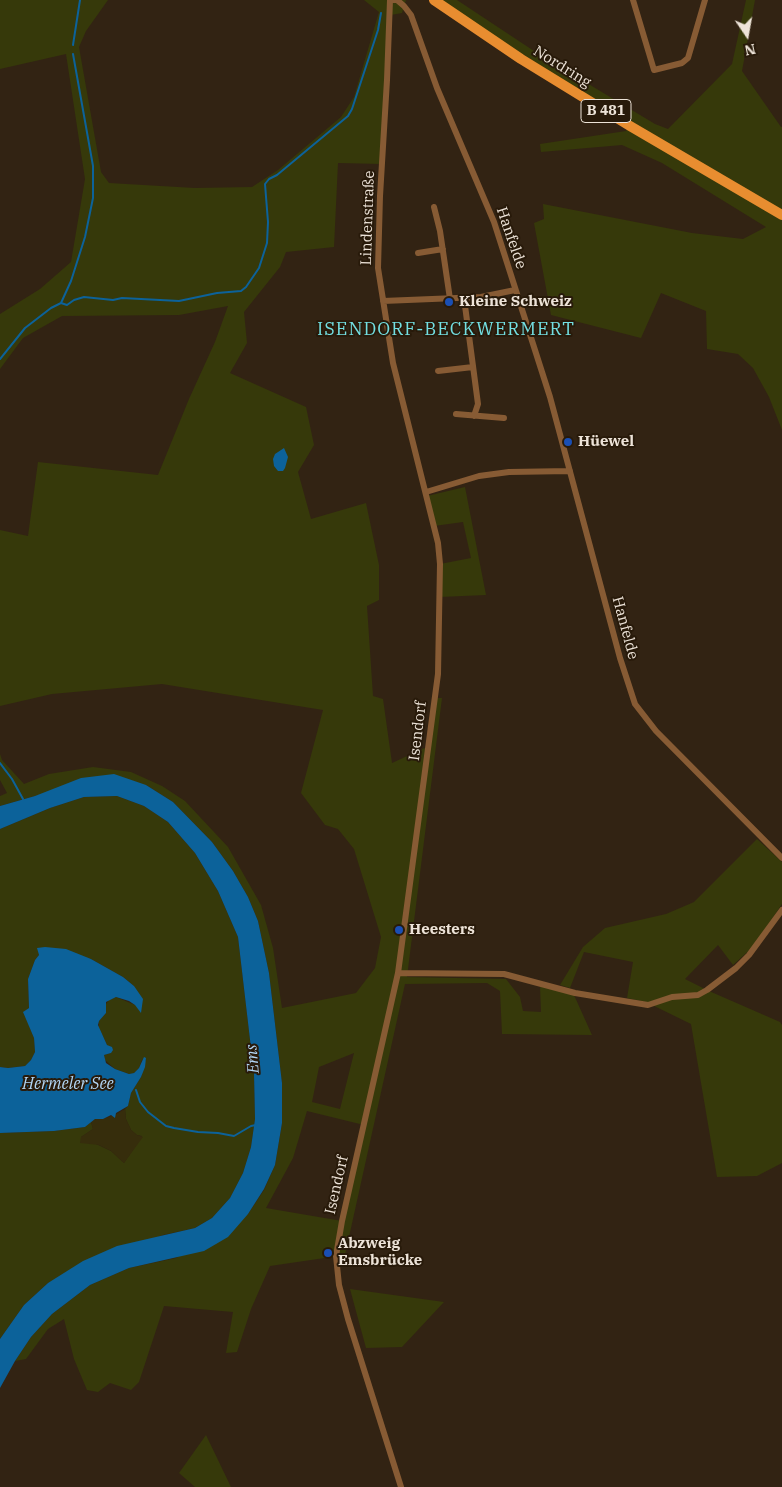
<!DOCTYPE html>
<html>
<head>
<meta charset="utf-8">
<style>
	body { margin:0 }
	#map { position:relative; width:782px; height:1487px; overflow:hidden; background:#322313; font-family:"IBM Plex Serif",serif }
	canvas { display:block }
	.north { position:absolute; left:722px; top:10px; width:50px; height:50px; -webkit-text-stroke:4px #281a0a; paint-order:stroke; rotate:168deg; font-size:14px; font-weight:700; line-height:20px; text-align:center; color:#ede3d8 }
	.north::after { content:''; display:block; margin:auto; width:18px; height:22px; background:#ede3d8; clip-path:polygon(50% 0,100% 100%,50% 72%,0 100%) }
</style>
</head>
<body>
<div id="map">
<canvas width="782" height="1487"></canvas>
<div class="north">N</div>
</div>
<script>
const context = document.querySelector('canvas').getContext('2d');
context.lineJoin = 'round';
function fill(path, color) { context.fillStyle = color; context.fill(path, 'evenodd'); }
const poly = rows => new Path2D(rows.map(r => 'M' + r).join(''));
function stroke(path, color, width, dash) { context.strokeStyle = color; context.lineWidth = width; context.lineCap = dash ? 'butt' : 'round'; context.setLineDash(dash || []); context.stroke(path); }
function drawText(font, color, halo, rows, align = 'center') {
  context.font = font + ' "IBM Plex Serif",serif'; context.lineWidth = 4; context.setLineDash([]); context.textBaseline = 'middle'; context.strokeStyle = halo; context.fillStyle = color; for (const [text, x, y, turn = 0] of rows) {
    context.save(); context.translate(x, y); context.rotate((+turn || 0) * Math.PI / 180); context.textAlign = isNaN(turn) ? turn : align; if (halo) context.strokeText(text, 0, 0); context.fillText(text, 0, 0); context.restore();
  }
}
const green = poly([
	[0,0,108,0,86,31,79,47,101,172,109,183,195,188,252,187,278,170,341,117,354,97,379,12,364,0,406,0,402,13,391,15,382,164,338,163,334,247,286,252,280,267,244,312,247,343,230,373,306,407,314,445,298,472,311,519,366,503,379,565,379,600,367,606,373,696,383,699,392,763,429,746,435,698,442,698,407,977,506,979,520,997,523,1011,541,1012,540,986,574,995,592,1035,502,1034,500,991,487,983,405,984,345,1255,270,1266,251,1309,237,1352,226,1353,233,1312,164,1306,139,1382,131,1390,110,1383,98,1392,87,1390,74,1359,64,1319,48,1329,26,1359,15,1361,31,1337,52,1314,90,1285,129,1268,176,1258,248,1214,264,1190,275,1165,282,1123,282,1083,269,973,258,921,248,897,233,871,212,842,173,802,146,785,35,796,0,806,0,796,7,793,0,780,0,754,2,760,24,784,49,774,93,767,131,772,162,786,185,801,228,847,261,905,273,948,282,1008,356,993,375,968,381,937,354,849,338,829,325,825,301,793,323,710,162,684,52,694,0,706,0,530,28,536,38,462,158,475,189,399,215,342,228,306,179,315,62,316,23,338,0,369,0,314,40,289,71,262,85,179,66,54,0,69],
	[354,1053,340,1109,312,1102,319,1067],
	[307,1111,364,1125,342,1221,266,1208,293,1158],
	[442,0,457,0,537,53,655,124,668,129,732,64,746,0,755,0,742,71,781,127,782,127,782,430,769,397,753,368,738,354,707,349,706,311,661,293,641,338,551,315,534,223,544,219,543,204,692,233,743,239,766,227,662,163,622,145,541,152,540,144,626,131,631,122,484,30],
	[465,487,486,595,440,597,440,564,471,558,463,522,434,526,427,496],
	[117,796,144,806,168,822,195,853,218,891,238,937,254,1074,255,1119,251,1147,243,1173,230,1198,212,1218,195,1228,163,1235,48,1283,24,1305,0,1339,0,1133,54,1131,85,1127,91,1122,93,1129,81,1137,111,1151,124,1163,142,1136,137,1135,131,1130,126,1119,125,1109,128,1106,131,1093,141,1077,146,1058,142,1060,139,1068,134,1073,129,1074,115,1069,105,1060,104,1055,111,1053,99,1028,99,1021,106,1013,106,1004,109,1000,116,997,135,1005,134,986,123,977,91,959,38,948,39,955,35,960,28,979,29,1008,24,1012,34,1038,35,1052,31,1060,25,1066,8,1068,0,1067,0,829,50,808,84,797],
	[757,839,782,862,782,904,753,947,733,965,718,945,685,979,709,991,780,1022,782,1025,782,1163,757,1176,717,1177,691,1024,646,1002,627,998,633,962,584,952,570,988,560,985,583,947,605,928,666,914,694,902],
	[350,1289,444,1302,402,1347,366,1348],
	[206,1435,231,1487,195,1487,179,1473]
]);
const sand = poly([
	[125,1109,126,1119,131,1130,137,1135,143,1137,124,1163,111,1151,99,1145,80,1143,81,1137,93,1129,91,1122,95,1119,103,1119,115,1115]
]);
const water = poly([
	[284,448,288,457,285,468,283,471,278,471,274,466,273,459,275,454],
	[114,774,146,785,173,802,212,842,233,871,248,897,258,921,269,973,282,1083,282,1123,275,1165,264,1189,248,1214,228,1237,204,1251,129,1268,90,1285,52,1314,31,1337,15,1361,0,1388,0,1339,24,1305,48,1283,83,1261,117,1246,195,1228,212,1218,230,1198,243,1173,251,1147,255,1119,254,1074,238,937,218,891,195,853,168,822,144,806,117,796,84,797,50,808,0,829,0,806,35,796,81,778],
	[45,947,66,949,91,959,123,977,134,986,143,999,141,1013,135,1005,129,1001,116,997,106,1002,106,1013,99,1021,98,1025,107,1045,112,1047,113,1050,111,1053,104,1055,106,1063,115,1069,129,1074,134,1073,139,1068,144,1057,146,1058,145,1067,141,1077,131,1093,128,1106,116,1113,115,1118,111,1115,103,1119,95,1119,85,1127,54,1131,0,1133,0,1067,8,1068,25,1066,31,1060,35,1052,34,1038,23,1012,29,1008,28,979,35,960,39,955,37,948]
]);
const stream = poly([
	[73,45,80,0],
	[61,303,67,305,74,300,84,297,113,300,122,298,179,301,217,293,241,291,246,287,259,268,267,243,268,222,265,184,269,179,277,175,348,116,352,109,378,30,381,13],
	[0,359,25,328,51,308,61,303,71,281,85,237,93,198,93,166,73,54],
	[0,763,12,779,23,799],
	[136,1090,140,1102,148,1112,166,1126,174,1128,198,1132,218,1133,234,1136,251,1126,256,1125]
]);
const street = poly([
	[390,0,387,80,380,196,378,268,393,363,438,543,440,564,438,674,398,973,342,1221,336,1256,339,1285,348,1319,401,1487],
	[391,0,397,0,404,6,411,15,437,88,494,222,550,397,620,658,635,704,656,731,782,858],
	[633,0,654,70,682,63,688,58,705,0],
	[434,207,440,231,450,299],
	[418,253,443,249],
	[464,298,478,404,474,416],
	[383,301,481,297,515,290],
	[438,371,473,367],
	[456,414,504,418],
	[426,492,479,476,509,472,570,471],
	[398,973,504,974,575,993,648,1005,672,997,698,995,707,990,736,968,749,955,782,910]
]);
const primary = poly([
	[434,0,521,59,630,126,782,215]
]);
const markers = [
	[449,302,5,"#1a4fb4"],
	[568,442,5,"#1a4fb4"],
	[399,930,5,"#1a4fb4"],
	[328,1253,5,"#1a4fb4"]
];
const shields = [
	[606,111,50]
];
const shieldNames = [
	["B 481",606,111]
];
const streetNames = [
	["Nordring",562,67,32],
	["Lindenstraße",368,218,-88],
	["Hanfelde",511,238,71],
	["Hanfelde",625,628,75],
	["Isendorf",418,731,-83],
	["Isendorf",337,1185,-77]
];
const poiNames = [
	["Kleine Schweiz",459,302],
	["Hüewel",578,442],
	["Heesters",409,930],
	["Abzweig",338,1244],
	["Emsbrücke",338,1261]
];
const waterNames = [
	["Ems",253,1059,-95],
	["Hermeler See",68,1084]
];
const quarterNames = [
	["ISENDORF-BECKWERMERT",446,330]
];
fill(green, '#36390a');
fill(sand, '#362d0c');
fill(water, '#0c629a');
stroke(stream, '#0c629a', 2);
stroke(street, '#875b34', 6);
stroke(primary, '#e88d30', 10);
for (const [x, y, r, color] of markers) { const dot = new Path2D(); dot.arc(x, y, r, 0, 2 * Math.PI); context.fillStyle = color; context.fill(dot); stroke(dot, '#281a0a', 2); }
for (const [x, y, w] of shields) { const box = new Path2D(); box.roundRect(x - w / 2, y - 11.5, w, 23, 4); context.fillStyle = '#281a0a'; context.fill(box); stroke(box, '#ede3d8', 1); }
drawText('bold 14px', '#ede3d8', null, shieldNames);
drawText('15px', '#ede3d8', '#281a0a', streetNames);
drawText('bold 15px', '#ede3d8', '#281a0a', poiNames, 'left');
drawText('italic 16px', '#b2d6f5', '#281a0a', waterNames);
context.letterSpacing = '1px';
drawText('18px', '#73dfe2', '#281a0a', quarterNames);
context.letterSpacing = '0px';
</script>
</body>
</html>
